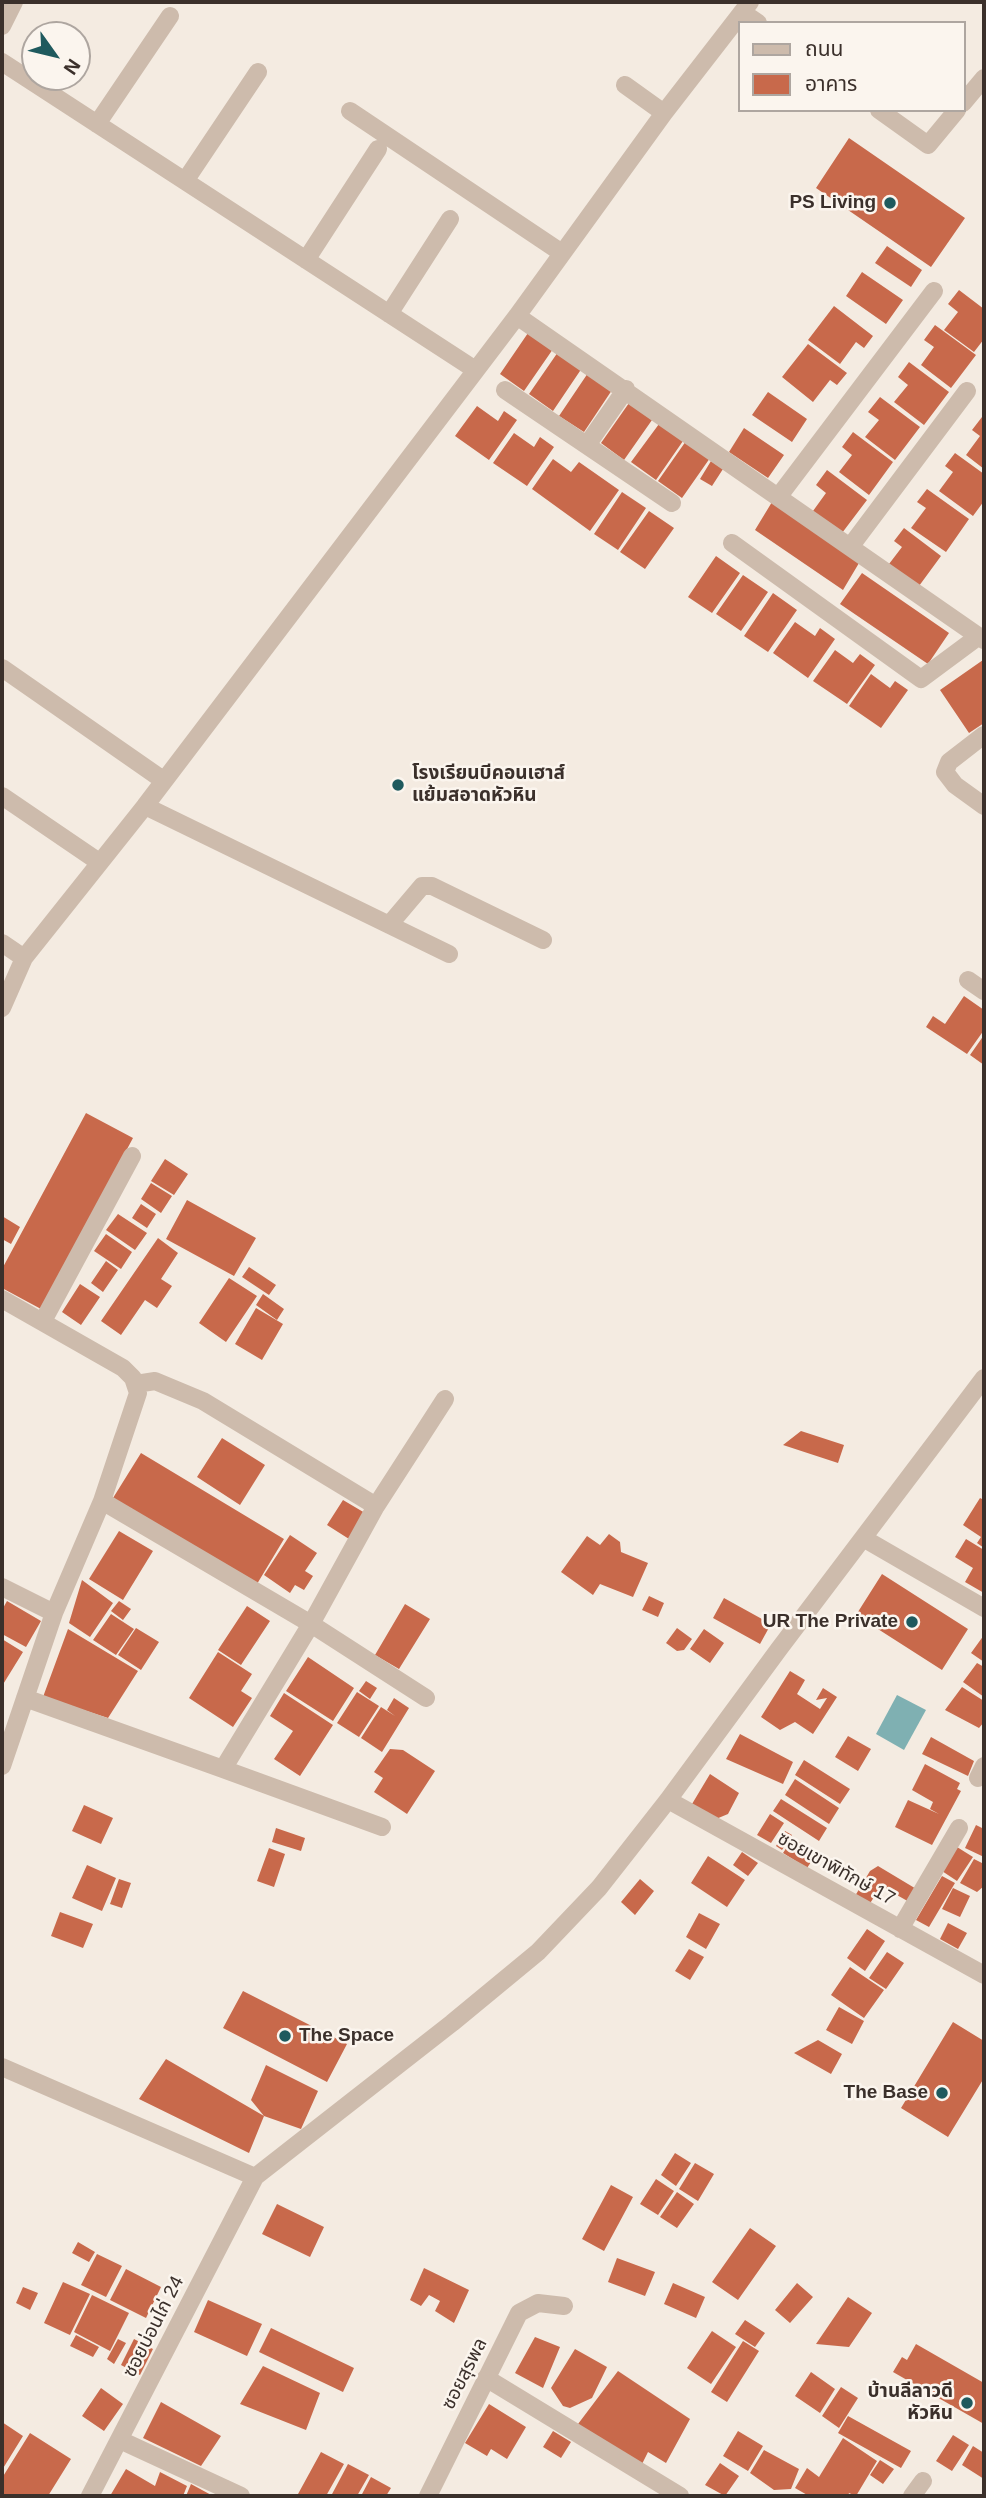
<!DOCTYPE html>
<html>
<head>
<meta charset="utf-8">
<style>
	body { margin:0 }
	#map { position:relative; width:986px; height:2498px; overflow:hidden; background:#f4ebe1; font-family:Helvetica,"Noto Sans Thai",sans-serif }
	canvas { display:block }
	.frame { position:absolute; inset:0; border:4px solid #3b302b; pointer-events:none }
	.legend { position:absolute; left:738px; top:21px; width:228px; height:91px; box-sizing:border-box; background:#fbf5ee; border:2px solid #aea6a0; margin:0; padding:9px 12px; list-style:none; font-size:21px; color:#3b302b }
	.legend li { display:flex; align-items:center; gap:14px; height:35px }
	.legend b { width:35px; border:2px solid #aea6a0 }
	.north { position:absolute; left:21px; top:21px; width:70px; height:70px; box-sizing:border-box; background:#fbf5ee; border:2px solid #aea6a0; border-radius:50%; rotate:124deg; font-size:19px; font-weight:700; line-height:28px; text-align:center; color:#3b302b }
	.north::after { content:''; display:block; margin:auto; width:24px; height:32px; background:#1f5a5e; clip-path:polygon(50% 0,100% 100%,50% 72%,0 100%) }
</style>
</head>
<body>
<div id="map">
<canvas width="986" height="2498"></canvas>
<div class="frame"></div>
<ul class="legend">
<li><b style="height:9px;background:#cdbbac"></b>ถนน</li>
<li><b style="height:19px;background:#c8694b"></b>อาคาร</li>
</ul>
<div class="north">N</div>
</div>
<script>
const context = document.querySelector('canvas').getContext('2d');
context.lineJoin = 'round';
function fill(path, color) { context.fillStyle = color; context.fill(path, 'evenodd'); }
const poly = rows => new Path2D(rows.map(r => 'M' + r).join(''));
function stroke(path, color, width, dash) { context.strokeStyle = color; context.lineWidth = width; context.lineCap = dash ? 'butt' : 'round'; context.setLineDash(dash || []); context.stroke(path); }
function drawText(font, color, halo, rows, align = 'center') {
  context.font = font + ' Helvetica,"Noto Sans Thai",sans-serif'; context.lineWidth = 5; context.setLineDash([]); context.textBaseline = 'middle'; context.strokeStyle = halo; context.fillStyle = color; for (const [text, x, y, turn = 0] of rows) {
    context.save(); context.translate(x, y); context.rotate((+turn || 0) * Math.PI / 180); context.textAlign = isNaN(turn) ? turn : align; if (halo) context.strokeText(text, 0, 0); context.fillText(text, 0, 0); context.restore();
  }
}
const water = poly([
	[897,1695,926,1710,904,1750,876,1734]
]);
const building = poly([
	[849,138,965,218,931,267,816,188],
	[887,246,922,270,911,287,875,263],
	[862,272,903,300,886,324,846,296],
	[959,290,984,309,984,339,974,352,944,330,958,312,948,304],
	[834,306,873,336,864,348,856,342,840,364,808,340],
	[935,325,976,355,951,388,921,365,934,347,924,340],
	[528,333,553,349,524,391,500,374],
	[808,344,847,373,837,385,830,380,813,402,782,377],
	[558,352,582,368,553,411,529,394],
	[909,362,949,392,924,425,894,402,908,385,898,377],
	[588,373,612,390,584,432,559,416],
	[768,392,807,419,792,442,752,415],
	[880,397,920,427,895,460,865,437,879,420,868,412],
	[629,403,652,420,624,460,601,443],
	[477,406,498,421,504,411,517,420,489,460,455,436],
	[982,417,984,419,984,469,966,455,980,436,972,430],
	[659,424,683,441,656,480,631,462],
	[744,428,784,455,768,478,729,452],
	[853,432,893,462,869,495,839,472,852,455,842,447],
	[514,433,534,447,540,437,554,447,527,486,493,463],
	[686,441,710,458,682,498,658,481],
	[955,453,984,474,984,501,973,516,939,491,953,472,945,466],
	[553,459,571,472,579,462,619,490,590,531,532,489],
	[711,461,723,469,712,486,700,479],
	[827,470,867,500,842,533,813,511,826,493,816,485],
	[927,489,969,519,946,552,911,528,926,508,917,502],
	[622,492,646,508,618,550,594,534],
	[772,502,859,563,843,590,755,530],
	[649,511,674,528,645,569,620,552],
	[904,528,941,556,919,586,889,564,902,547,894,541],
	[716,556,740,573,712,613,688,597],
	[862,573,949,633,928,664,840,604],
	[743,575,768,592,741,631,716,614],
	[773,593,797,610,768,652,744,636],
	[795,622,815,636,820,628,835,639,808,678,773,653],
	[835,650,853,663,860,654,875,665,847,704,813,681],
	[983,660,984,723,969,733,940,690],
	[871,674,890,688,895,681,908,690,881,728,849,706],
	[964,996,984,1010,984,1030,967,1054,926,1027,933,1016,945,1024],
	[984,1035,984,1065,970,1055],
	[86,1113,133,1138,41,1309,2,1288,2,1269],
	[165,1159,188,1174,174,1195,151,1181],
	[151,1183,172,1196,161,1213,141,1199],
	[187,1200,256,1238,234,1276,166,1239],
	[141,1204,156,1214,147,1228,132,1218],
	[118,1214,147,1233,135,1250,106,1230],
	[2,1216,20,1227,11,1244,2,1239],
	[106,1234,132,1252,121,1269,94,1251],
	[158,1238,178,1253,161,1279,172,1286,157,1308,145,1300,121,1335,101,1321],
	[106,1261,118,1270,103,1292,91,1283],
	[249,1267,276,1285,269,1295,242,1277],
	[229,1278,257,1296,226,1342,199,1323],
	[80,1284,100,1297,81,1325,62,1312],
	[263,1294,284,1309,277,1320,256,1305],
	[256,1308,283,1324,262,1360,235,1344],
	[801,1431,844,1445,838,1463,783,1445],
	[222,1438,265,1465,240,1505,197,1477],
	[141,1453,284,1539,257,1584,113,1498],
	[980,1498,984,1500,984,1548,977,1543,981,1537,963,1525],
	[343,1500,365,1513,349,1539,327,1525],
	[119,1531,153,1551,123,1600,89,1579],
	[609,1534,620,1542,621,1552,648,1563,633,1597,600,1584,593,1595,561,1572,587,1536,600,1545],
	[290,1535,317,1553,305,1571,313,1576,304,1590,295,1585,290,1593,264,1575],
	[966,1539,984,1550,984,1593,965,1582,973,1568,955,1557],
	[882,1574,968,1629,942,1670,856,1615],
	[82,1580,113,1603,90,1637,69,1623],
	[649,1596,664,1603,658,1617,642,1610],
	[724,1598,771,1624,760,1644,713,1618],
	[7,1601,41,1621,26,1647,2,1634,2,1610],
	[119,1601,131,1609,123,1620,111,1611],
	[405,1604,430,1619,399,1669,375,1655],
	[247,1606,270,1621,241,1665,218,1650],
	[111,1614,134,1629,116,1655,93,1640],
	[136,1628,159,1642,141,1670,118,1655],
	[677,1628,692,1639,684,1650,677,1651,666,1643],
	[68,1629,138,1671,108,1718,43,1697],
	[704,1629,724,1643,710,1663,690,1649],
	[984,1635,984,1662,971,1653],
	[2,1639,23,1652,2,1686],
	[218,1652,252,1674,241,1691,252,1698,233,1727,189,1698],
	[308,1657,354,1688,333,1721,286,1691],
	[977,1663,984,1667,984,1697,963,1682],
	[790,1671,805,1680,797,1694,820,1709,827,1698,816,1700,823,1688,837,1697,813,1734,795,1722,780,1730,761,1717],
	[366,1681,377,1688,370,1699,359,1691],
	[962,1687,984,1701,984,1722,979,1728,945,1710],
	[357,1692,379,1706,359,1737,337,1723],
	[284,1693,333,1725,300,1776,274,1759,293,1731,270,1716],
	[394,1698,409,1708,382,1752,361,1738,381,1707,395,1716,387,1710],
	[740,1734,793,1762,783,1784,726,1759],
	[848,1736,871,1749,858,1771,835,1757],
	[931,1737,974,1761,968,1776,922,1754],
	[390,1749,403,1750,435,1771,407,1814,374,1792,383,1778,374,1772],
	[804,1760,850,1789,840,1804,795,1775],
	[925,1764,960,1783,957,1789,961,1791,932,1845,895,1827,908,1800,939,1814,930,1809,933,1802,912,1790],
	[710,1774,739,1793,728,1814,716,1819,692,1804],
	[795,1779,839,1808,829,1824,785,1795],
	[781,1799,827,1828,819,1841,773,1811],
	[84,1805,113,1818,101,1844,72,1831],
	[770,1814,784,1823,771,1843,757,1835],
	[976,1825,984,1829,984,1857,965,1848],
	[276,1828,305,1838,301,1851,272,1842],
	[785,1831,792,1835,782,1850,776,1846],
	[793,1838,817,1853,807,1868,783,1853],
	[957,1847,973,1857,957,1881,942,1871],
	[269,1848,285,1854,274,1887,257,1881],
	[742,1852,758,1863,748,1876,733,1865],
	[708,1856,745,1880,727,1907,691,1883],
	[974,1859,984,1864,984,1886,977,1892,960,1883],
	[87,1865,116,1878,102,1911,72,1898],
	[878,1866,918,1890,911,1903,881,1886,869,1905,855,1896,870,1871],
	[942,1876,955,1883,929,1927,916,1920],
	[119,1879,131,1883,122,1908,110,1904],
	[640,1879,654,1891,635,1915,621,1902],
	[953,1888,970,1896,960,1917,942,1909],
	[60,1912,93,1924,83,1948,51,1936],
	[699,1913,720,1924,706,1949,686,1937],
	[948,1923,967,1933,958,1949,940,1939],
	[867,1929,885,1941,865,1971,847,1958],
	[689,1949,704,1957,690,1980,675,1971],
	[887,1952,904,1963,886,1989,869,1978],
	[850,1967,884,1990,864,2018,831,1995],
	[243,1991,347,2044,327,2082,223,2028],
	[839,2007,864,2021,852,2044,826,2030],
	[953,2022,984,2041,984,2078,948,2137,901,2108],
	[818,2040,842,2054,831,2074,794,2053],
	[166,2059,264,2116,249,2153,139,2099],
	[266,2065,318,2091,301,2129,264,2116,251,2100],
	[675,2153,691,2163,676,2186,661,2175],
	[695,2163,714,2174,698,2201,679,2189],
	[656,2179,674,2191,658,2215,640,2204],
	[611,2185,633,2197,604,2251,582,2239],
	[677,2192,694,2204,677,2228,660,2217],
	[277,2204,324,2227,310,2257,262,2234],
	[750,2228,776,2246,738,2300,712,2282],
	[78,2242,95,2252,89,2262,72,2253],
	[97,2254,122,2266,106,2297,81,2285],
	[617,2258,655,2272,645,2296,608,2282],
	[424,2268,469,2290,454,2323,435,2311,440,2301,429,2295,421,2306,410,2300],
	[126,2269,161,2287,146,2318,110,2300],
	[63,2282,90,2294,70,2335,44,2323],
	[673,2283,705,2297,696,2318,664,2304],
	[797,2283,813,2297,790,2323,775,2310],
	[23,2287,38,2293,30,2310,16,2303],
	[92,2295,129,2313,110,2351,74,2332],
	[848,2297,872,2313,849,2347,816,2344],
	[208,2300,262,2324,247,2356,194,2332],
	[745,2320,765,2333,755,2347,735,2334],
	[271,2328,354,2368,343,2392,259,2352],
	[712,2331,736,2347,711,2384,687,2368],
	[76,2335,99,2347,93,2357,70,2346],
	[535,2337,560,2347,543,2388,515,2373],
	[118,2339,126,2343,114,2364,107,2359],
	[134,2339,153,2349,140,2375,121,2365],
	[743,2341,759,2351,727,2402,711,2392],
	[916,2344,984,2383,984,2424,893,2372,902,2357,907,2360],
	[575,2349,607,2367,592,2398,570,2408,563,2406,551,2388],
	[263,2366,320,2393,306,2430,240,2404],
	[618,2371,690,2419,666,2463,648,2452,642,2464,575,2428],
	[811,2372,835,2389,820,2413,795,2396],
	[841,2387,858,2398,839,2428,822,2416],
	[101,2388,123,2404,104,2431,82,2416],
	[161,2402,221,2436,201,2466,143,2438],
	[489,2404,526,2427,507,2459,491,2449,487,2456,465,2443],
	[848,2416,911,2451,901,2468,838,2433],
	[2,2422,23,2436,2,2470],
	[553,2431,571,2442,561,2458,543,2447],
	[738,2431,763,2446,748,2471,723,2456],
	[30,2433,71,2459,48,2496,4,2496,2,2495,2,2478],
	[953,2435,969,2445,952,2471,936,2461],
	[843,2438,877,2461,856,2496,849,2493,848,2496,809,2496,795,2488,807,2468,819,2477],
	[973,2446,984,2453,984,2479,962,2465],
	[764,2450,799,2469,791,2489,774,2490,750,2473],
	[321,2452,344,2464,326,2496,302,2496,298,2494],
	[880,2460,894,2469,883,2484,870,2475],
	[720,2463,739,2476,725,2496,705,2485],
	[348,2464,369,2475,357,2496,331,2496],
	[126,2469,155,2486,160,2472,187,2486,183,2496,110,2496],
	[371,2477,391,2488,386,2496,361,2496],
	[191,2484,213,2496,186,2496]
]);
const minor = poly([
	[742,12,758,23],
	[2,26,14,2],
	[2,62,474,369],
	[625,85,664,113],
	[963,103,984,78],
	[879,110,928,145,957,110],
	[350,111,562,253],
	[97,124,170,16],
	[185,181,258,72],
	[306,260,378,149],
	[389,314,450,219],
	[517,316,984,640],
	[505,390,672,503],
	[587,445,626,389],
	[779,496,934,291],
	[732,543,921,679,979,636],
	[850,547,967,391],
	[2,668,163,780],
	[984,735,949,762,945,772,955,785,984,806],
	[2,796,99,862],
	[145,806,449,954],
	[389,925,422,886,432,886,543,940],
	[2,943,24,958],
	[968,980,984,991],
	[2,1008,24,958,145,806,517,316,664,113,750,2],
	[2,1299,123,1368,133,1378,138,1393,102,1501,54,1613,2,1766],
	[43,1321,132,1156],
	[136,1384,155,1381,203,1401,376,1506],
	[863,1538,984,1608],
	[2,1587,54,1613],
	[25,1698,223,1769,311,1624,102,1501],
	[426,1698,311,1624,376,1506,445,1399],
	[223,1769,382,1827],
	[978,1778,984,1766],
	[668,1800,984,1975],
	[900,1929,959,1828],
	[2,2067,255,2177],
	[486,2378,680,2496],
	[120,2440,241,2496],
	[90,2496,255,2177,452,2023,538,1952,599,1888,668,1800,779,1649,984,1378],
	[428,2496,519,2313,538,2303,564,2306],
	[912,2496,923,2481]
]);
const markers = [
	[890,203,7,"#1f5a5e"],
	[398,785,7,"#1f5a5e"],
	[912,1622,7,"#1f5a5e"],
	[285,2036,7,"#1f5a5e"],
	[942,2093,7,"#1f5a5e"],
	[967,2403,7,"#1f5a5e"]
];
const poiNames = [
	["PS Living",876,203],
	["โรงเรียนบีคอนเฮาส์",412,774,"left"],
	["แย้มสอาดหัวหิน",412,796,"left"],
	["UR The Private",898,1622],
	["The Space",299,2036,"left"],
	["The Base",928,2093],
	["บ้านลีลาวดี",953,2392],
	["หัวหิน",953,2414]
];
const streetNames = [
	["ซอยเขาพิทักษ์ 17",836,1869,29],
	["ซอยบ่อนไก่ 24",154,2327,-63],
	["ซอยสุรพล",465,2374,-63]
];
fill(water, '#7fb0b2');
fill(building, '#c8694b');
stroke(minor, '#cdbbac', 18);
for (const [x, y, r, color] of markers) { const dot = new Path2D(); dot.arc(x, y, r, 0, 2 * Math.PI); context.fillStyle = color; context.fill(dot); stroke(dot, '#fbf5ee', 2.5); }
drawText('bold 19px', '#3b302b', '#fbf5ee', poiNames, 'right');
drawText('19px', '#3b302b', '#fbf5ee', streetNames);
</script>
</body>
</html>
